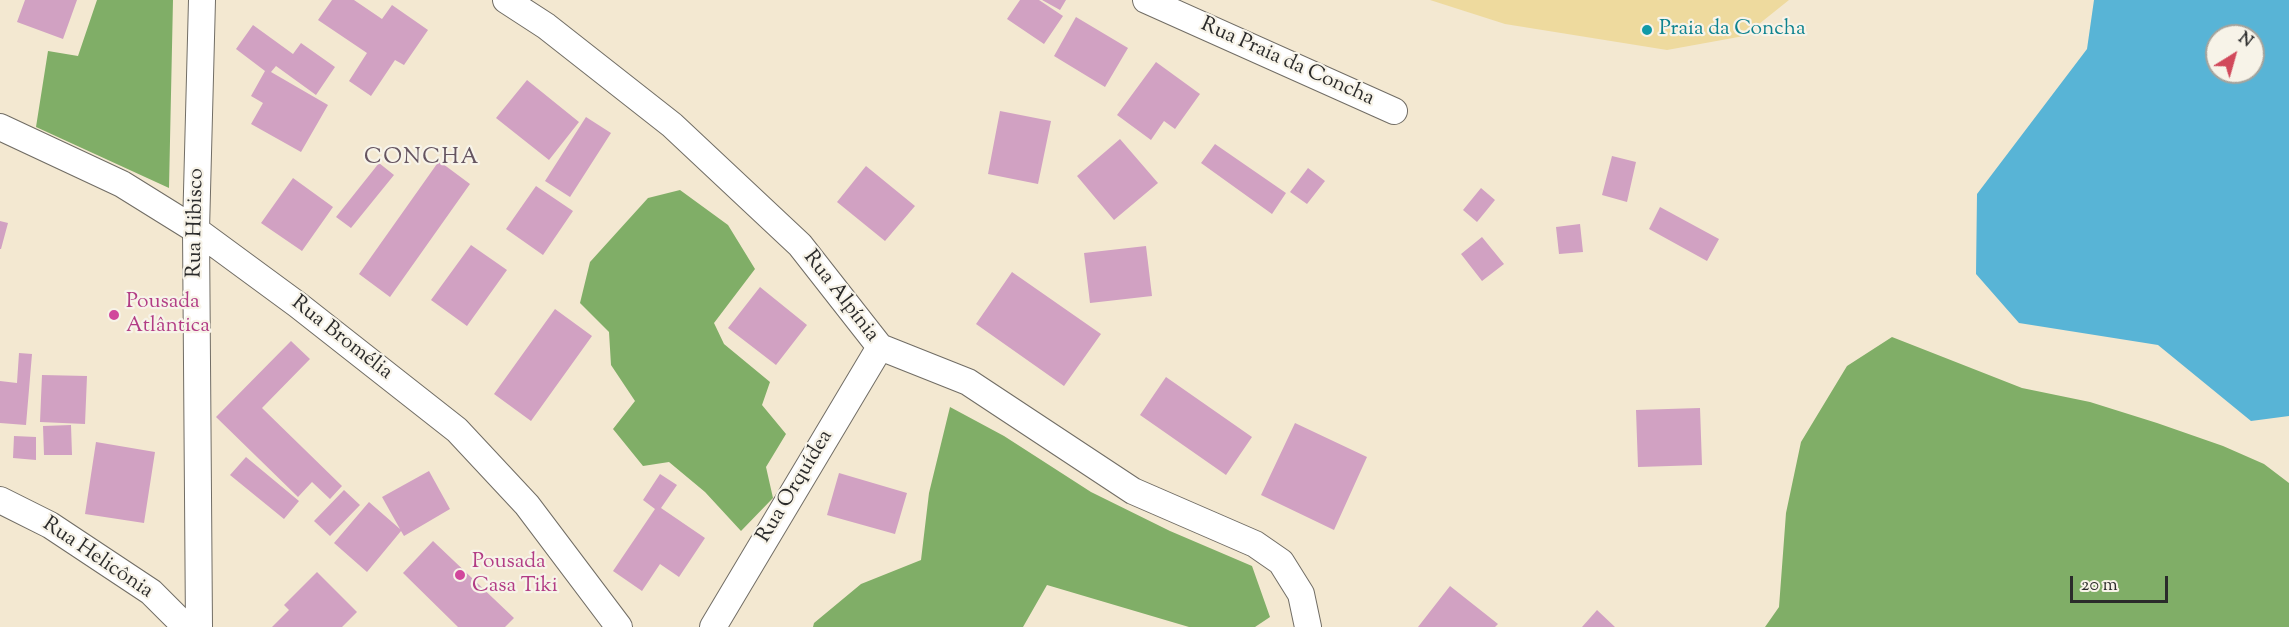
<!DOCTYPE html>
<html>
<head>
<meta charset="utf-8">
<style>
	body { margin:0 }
	#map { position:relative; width:2289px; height:627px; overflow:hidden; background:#f3e8d1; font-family:"Sorts Mill Goudy",serif }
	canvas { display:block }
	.north { position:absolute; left:2205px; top:24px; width:60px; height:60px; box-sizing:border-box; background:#f7f3e8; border:2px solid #a5a39c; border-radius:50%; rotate:37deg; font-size:16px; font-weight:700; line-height:24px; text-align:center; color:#2b2b2b }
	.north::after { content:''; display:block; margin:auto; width:21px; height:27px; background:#d1495b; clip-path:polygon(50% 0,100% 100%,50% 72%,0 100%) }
	.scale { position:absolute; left:2070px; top:576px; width:98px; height:27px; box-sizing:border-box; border:3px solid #2b2b2b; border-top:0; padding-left:8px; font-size:18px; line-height:21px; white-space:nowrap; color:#2b2b2b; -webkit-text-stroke:4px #f7f3e8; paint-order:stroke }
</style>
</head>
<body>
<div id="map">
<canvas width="2289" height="627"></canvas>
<div class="north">N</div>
<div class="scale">20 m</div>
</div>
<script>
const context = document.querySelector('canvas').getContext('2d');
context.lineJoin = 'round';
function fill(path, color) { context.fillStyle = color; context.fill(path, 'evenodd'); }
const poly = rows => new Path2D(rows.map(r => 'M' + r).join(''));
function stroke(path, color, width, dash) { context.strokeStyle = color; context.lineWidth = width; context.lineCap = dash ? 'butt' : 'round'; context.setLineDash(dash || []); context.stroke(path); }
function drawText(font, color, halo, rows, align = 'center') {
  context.font = font + ' "Sorts Mill Goudy",serif'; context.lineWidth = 4.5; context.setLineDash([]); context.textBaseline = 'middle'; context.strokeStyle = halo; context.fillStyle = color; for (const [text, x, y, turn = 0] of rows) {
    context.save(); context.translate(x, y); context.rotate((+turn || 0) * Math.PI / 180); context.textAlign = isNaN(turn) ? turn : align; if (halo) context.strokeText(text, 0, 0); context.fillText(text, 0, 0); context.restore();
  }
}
const forest = poly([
	[97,0,173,0,169,188,36,127,48,51,78,56],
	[680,190,728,225,755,269,714,323,724,344,770,382,762,405,786,434,766,467,773,498,741,531,705,492,669,462,643,466,613,429,635,401,611,365,609,332,580,303,590,262,648,198],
	[1892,337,2022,388,2090,402,2157,423,2223,446,2264,464,2289,483,2289,627,1765,627,1779,607,1786,513,1801,442,1847,366],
	[950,407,1004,436,1091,492,1170,531,1252,566,1270,617,1255,627,1189,627,1047,585,1023,627,813,627,814,623,861,584,921,560,929,493]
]);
const sand = poly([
	[1430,0,1789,0,1744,36,1667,50,1505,24]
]);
const water = poly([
	[2094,0,2289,0,2289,416,2251,421,2158,345,2019,323,1976,274,1977,194,2087,49],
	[2217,36,2253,36,2253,72,2217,72]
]);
const building = poly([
	[25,0,77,0,63,39,17,22],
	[332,0,354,0,382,19,392,5,428,30,404,65,395,60,371,96,349,81,367,53,318,20],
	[1020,0,1039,0,1063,16,1044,44,1007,19],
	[1042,0,1066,0,1060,10],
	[1076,17,1128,48,1105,87,1054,56],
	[253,25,293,54,301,43,335,67,316,95,276,66,271,72,328,105,301,152,251,124,263,103,251,96,265,71,236,49],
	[1156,62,1200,94,1175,129,1164,121,1151,140,1117,115],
	[527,80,579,122,549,160,496,118],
	[1000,111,1051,121,1038,184,988,174],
	[586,117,611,133,570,197,545,181],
	[1120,139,1158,183,1114,220,1077,176],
	[1215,144,1286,193,1272,214,1201,163],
	[1612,156,1636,162,1627,202,1602,195],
	[439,161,470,184,390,297,359,274],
	[379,163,394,175,351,228,336,217],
	[866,166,915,206,885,241,837,202],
	[1308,168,1325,181,1307,204,1290,192],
	[293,178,333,207,302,251,261,223],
	[536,186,573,211,543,255,506,229],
	[1481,188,1495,200,1477,222,1463,210],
	[1660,207,1719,239,1707,261,1649,229],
	[0,221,8,223,1,249,0,249],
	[1580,224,1583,252,1559,254,1556,227],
	[1482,237,1504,264,1482,281,1461,254],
	[471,245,507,270,467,326,431,300],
	[1146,246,1152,296,1090,303,1084,253],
	[1012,272,1101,334,1064,386,976,324],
	[760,287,807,325,776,365,728,328],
	[555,309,592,336,531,421,494,394],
	[291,341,310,359,262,408,342,486,330,499,312,482,298,497,216,417],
	[19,353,32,354,26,425,0,423,0,381,17,383],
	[42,375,87,376,85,424,40,422],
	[1166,377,1252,437,1226,475,1140,415],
	[1700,408,1702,465,1638,467,1636,410],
	[1295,423,1367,457,1334,530,1261,495],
	[71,425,72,455,44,455,43,426],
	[14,436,36,437,36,460,13,458],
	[96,442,155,452,144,523,85,514],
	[246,457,299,501,284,519,230,475],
	[429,471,450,509,404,536,401,531,367,572,334,543,369,502,400,529,382,497],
	[839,473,907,493,895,534,827,515],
	[660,474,677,485,661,508,705,538,679,577,660,564,642,591,613,571,655,509,643,500],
	[344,490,360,505,330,536,314,521],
	[433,541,514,618,505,627,458,627,403,573],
	[317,572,357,612,342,627,272,627,289,610,284,605],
	[1450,586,1498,624,1495,627,1418,627],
	[1597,610,1615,627,1582,627]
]);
const minor = poly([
	[506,0,546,26,672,125,800,245,880,347,968,382,1133,491,1255,544,1281,562,1301,594,1308,627],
	[1146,0,1394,111],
	[0,127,122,184,196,230,298,305,457,430,527,505,619,627],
	[0,500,50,525,151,592,186,627],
	[199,627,196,230,202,0],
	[713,627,880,347]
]);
const markers = [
	[1647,30,6,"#0f9aa8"],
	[114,315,6,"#d1479c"],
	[460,575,6,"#d1479c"]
];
const cultureNames = [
	["Praia da Concha",1659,30]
];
const streetNames = [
	["Rua Praia da Concha",1287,63,24],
	["Rua Hibisco",197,223,-89],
	["Rua Alpínia",840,297,52],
	["Rua Bromélia",341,339,38],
	["Rua Orquídea",796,487,-59],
	["Rua Helicônia",97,559,34]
];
const hotelNames = [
	["Pousada",126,303],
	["Atlântica",126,327],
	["Pousada",472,563],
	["Casa Tiki",472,587]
];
const neighbourhoodNames = [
	["CONCHA",422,159]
];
fill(forest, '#80ae67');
fill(sand, '#eeda9e');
fill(water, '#58b4d6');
fill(building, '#d1a1c2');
stroke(minor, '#716d65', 28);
stroke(minor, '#fff', 26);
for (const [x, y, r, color] of markers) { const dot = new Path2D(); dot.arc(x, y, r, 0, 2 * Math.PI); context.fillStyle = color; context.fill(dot); stroke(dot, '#f7f3e8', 2); }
drawText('21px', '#0d838f', '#f7f3e8', cultureNames, 'left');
drawText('21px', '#2b2b2b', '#f7f3e8', streetNames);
drawText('21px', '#b23c85', '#f7f3e8', hotelNames, 'left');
context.letterSpacing = '1.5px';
drawText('22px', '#655460', '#f7f3e8', neighbourhoodNames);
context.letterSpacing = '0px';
</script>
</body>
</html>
